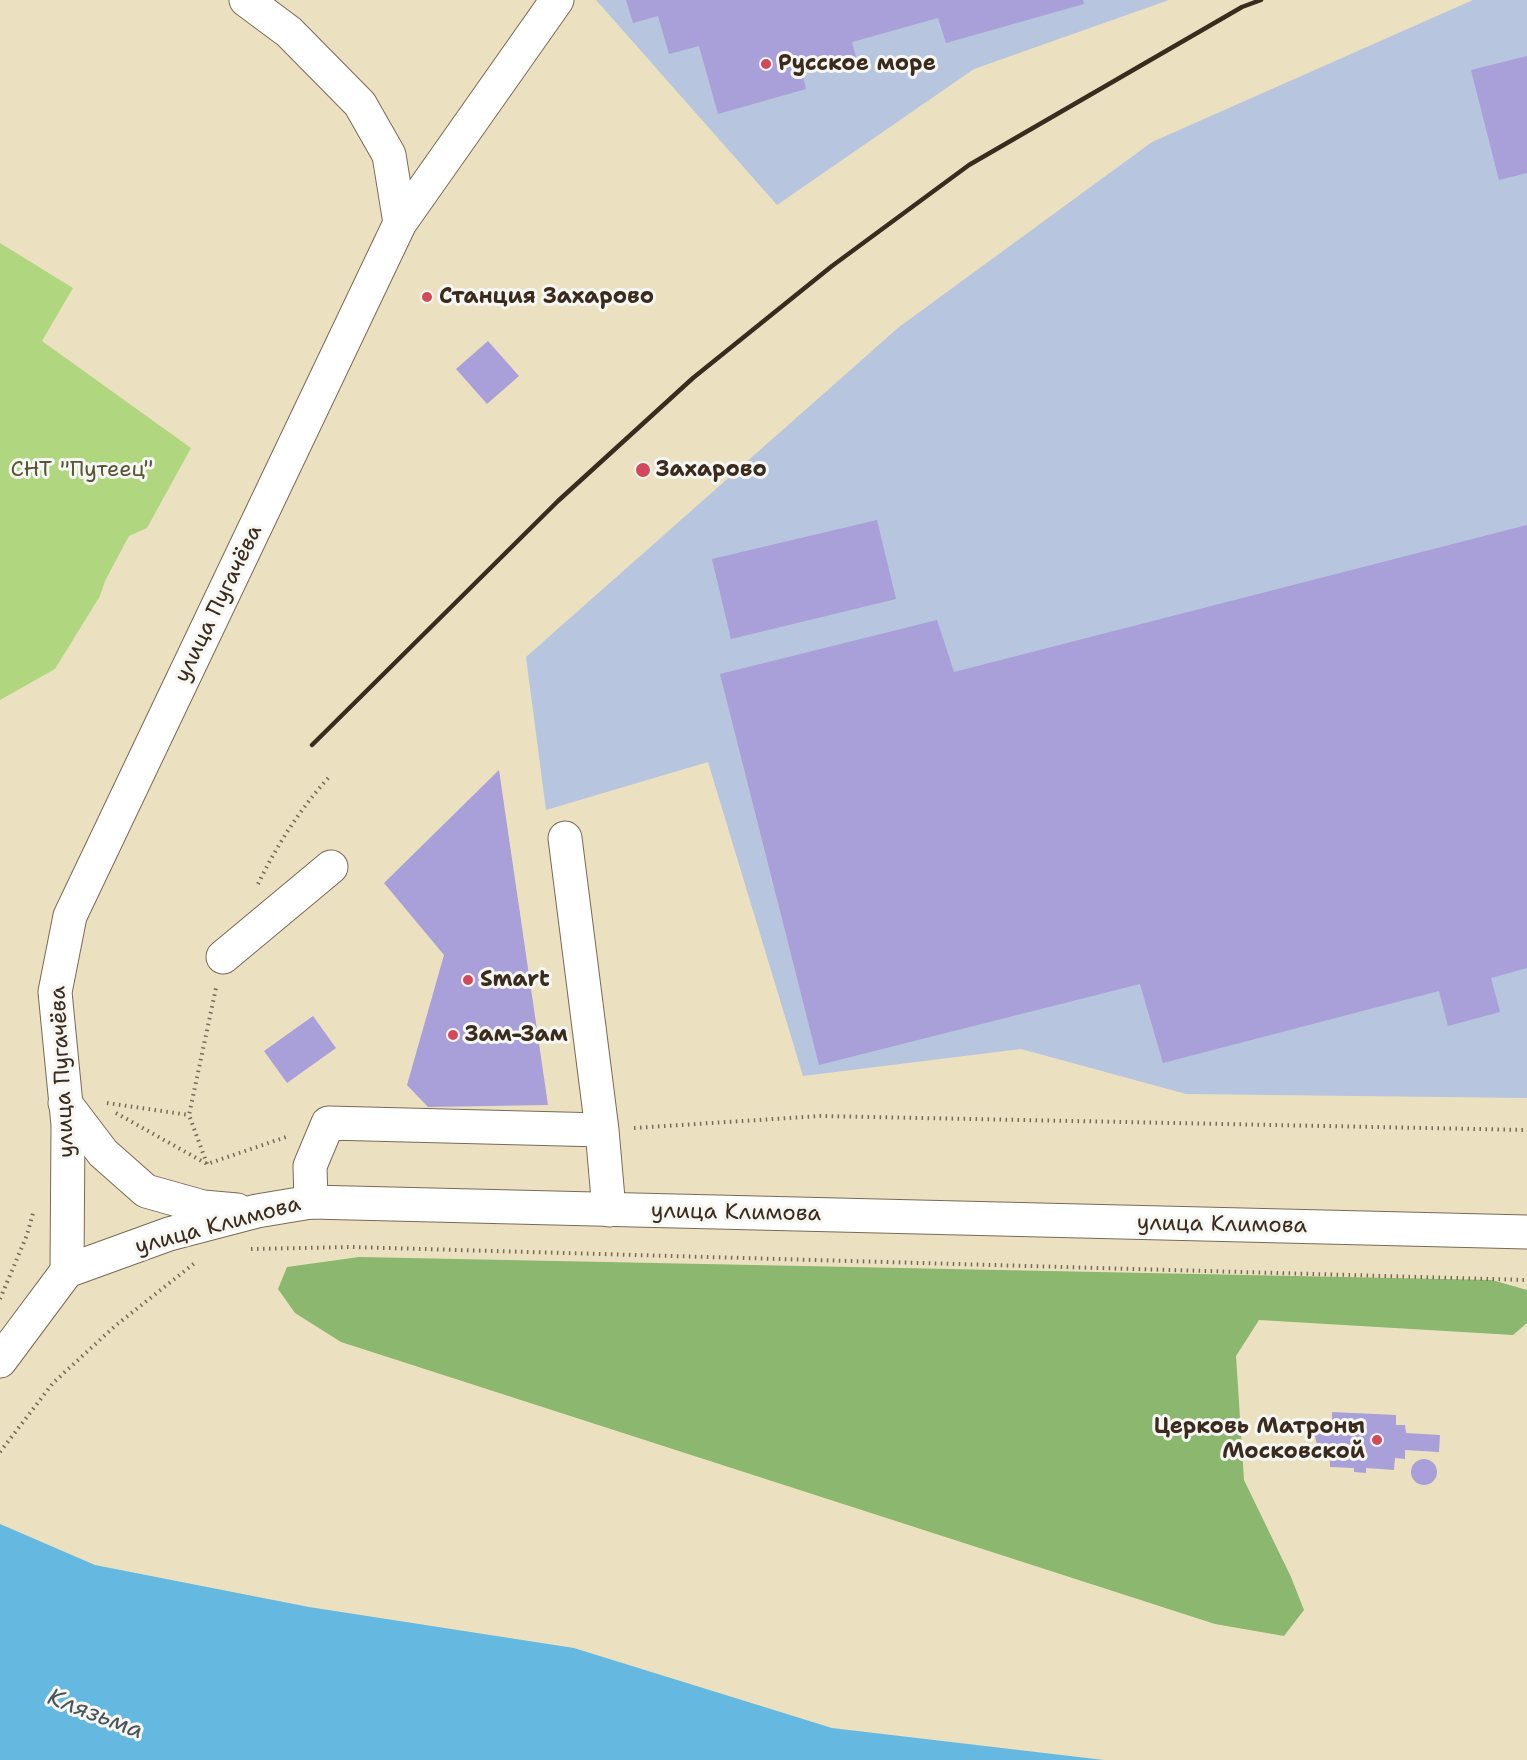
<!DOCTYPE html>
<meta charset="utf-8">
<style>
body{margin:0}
canvas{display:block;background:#ebe1c1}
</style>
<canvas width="1527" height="1760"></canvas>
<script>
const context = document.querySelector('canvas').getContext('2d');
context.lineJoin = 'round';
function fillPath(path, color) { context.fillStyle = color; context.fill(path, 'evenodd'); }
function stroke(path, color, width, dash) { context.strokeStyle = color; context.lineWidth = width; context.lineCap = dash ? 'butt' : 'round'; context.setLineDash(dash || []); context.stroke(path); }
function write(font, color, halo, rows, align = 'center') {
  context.font = font + ' "Shantell Sans",sans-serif'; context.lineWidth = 6; context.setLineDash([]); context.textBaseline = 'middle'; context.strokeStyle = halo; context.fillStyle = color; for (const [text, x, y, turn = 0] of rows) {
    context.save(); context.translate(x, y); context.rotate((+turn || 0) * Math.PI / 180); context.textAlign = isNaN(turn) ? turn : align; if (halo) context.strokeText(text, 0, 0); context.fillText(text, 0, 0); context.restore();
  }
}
const industrial = new Path2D(`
 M 596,0 L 1169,0 L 974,69 L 777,205 Z
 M 1473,0 L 1527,0 L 1527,1098 L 1186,1094 L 1021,1049 L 803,1076 L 708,762 L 546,810 L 526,657 L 899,327 L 1152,142 Z`);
const green = new Path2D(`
 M 0,243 L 73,288 L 42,341 L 191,448 L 147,528 L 129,536 L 105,581 L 100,596 L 55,669 L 0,700 Z`);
const forest = new Path2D(`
 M 359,1257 L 1492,1280 L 1527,1290 L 1527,1323 L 1513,1335 L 1259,1320 L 1236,1356 L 1244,1480 L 1291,1577 L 1304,1610 L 1284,1636 L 1215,1624 L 341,1342 L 295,1313 L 278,1289 L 287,1267 Z`);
const water = new Path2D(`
 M 0,1524 L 95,1565 L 309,1607 L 574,1648 L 832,1728 L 1104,1760 L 0,1760 Z`);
const building = new Path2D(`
 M 626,0 L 1083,0 L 1084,4 L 946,43 L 938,18 L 852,42 L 856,57 L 802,72 L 806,89 L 718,114 L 699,46 L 669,54 L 658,16 L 633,23 Z
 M 1527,56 L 1527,173 L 1499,180 L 1471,70 Z
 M 488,341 L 519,376 L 487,404 L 456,369 Z
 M 877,520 L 896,599 L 731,639 L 712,559 Z
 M 1527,525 L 1527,968 L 1491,978 L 1500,1012 L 1448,1026 L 1439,991 L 1163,1063 L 1140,984 L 819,1065 L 720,674 L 937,620 L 954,672 Z
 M 499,770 L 548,1105 L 428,1107 L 407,1085 L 444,955 L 384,883 Z
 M 313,1016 L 336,1048 L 287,1083 L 264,1051 Z
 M 1332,1412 L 1396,1415 L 1396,1425 L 1405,1425 L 1406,1433 L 1440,1435 L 1439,1452 L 1405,1450 L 1405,1459 L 1395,1458 L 1394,1470 L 1366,1468 L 1366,1473 L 1354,1472 L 1354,1468 L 1330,1467 L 1330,1459 L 1318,1449 L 1315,1436 L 1322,1424 L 1332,1419 Z
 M1411 1472a13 13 0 1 1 26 0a13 13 0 1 1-26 0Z`);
const path = new Path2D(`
 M 258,884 C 277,845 300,809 330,776
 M 107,1103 L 189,1115
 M 116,1113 L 207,1164 L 286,1137
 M 634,1128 L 820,1116 L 1527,1130
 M 207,1164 L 189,1115 L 216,988
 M 251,1249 L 351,1247 L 1527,1280
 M 0,1299 L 27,1235 L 33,1213
 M 0,1452 L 53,1383 L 115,1326 L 196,1262`);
const minor = new Path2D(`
 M 400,223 L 557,0
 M 565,838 L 602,1130 L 609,1210
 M 223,957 L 331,867
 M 311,1202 L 310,1166 L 328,1123 L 602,1130
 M 67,1271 L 68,1125 L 55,992 L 70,916 L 400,223 L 389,155 L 360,104 L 289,32 L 246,0`);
const major = new Path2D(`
 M 65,1103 L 103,1153 L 146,1191 L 203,1207 L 237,1210
 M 0,1361 L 67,1271 L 169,1234 L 257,1211 L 311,1202 L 1527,1232`);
const rail = new Path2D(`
 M 312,745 L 558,501 L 693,378 L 832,266 L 969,165 L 1242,7 L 1261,0`);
const markers = [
 [766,64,6,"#d1495b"],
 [427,297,6,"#d1495b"],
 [643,470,8,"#d1495b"],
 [468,980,6,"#d1495b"],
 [453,1035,6,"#d1495b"],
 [1377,1440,6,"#d1495b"]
];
const poiNames = [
 ["Русское море",778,64],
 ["Станция Захарово",439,297],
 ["Захарово",656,470],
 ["Smart",480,980],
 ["Зам-Зам",465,1035],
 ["Церковь Матроны",1365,1427,"right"],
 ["Московской",1365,1452,"right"]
];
const parkNames = [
 ["СНТ \"Путеец\"",82,470]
];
const streetNames = [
 ["улица Пугачёва",219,604,-64],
 ["улица Пугачёва",63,1072,-93],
 ["улица Климова",736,1213,1],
 ["улица Климова",1222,1225,1],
 ["улица Климова",218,1226,-15]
];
const waterNames = [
 ["Клязьма",95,1715,21]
];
fillPath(industrial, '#b7c5de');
fillPath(green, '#b1d680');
fillPath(forest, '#8cb76e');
fillPath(water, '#65b9e1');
fillPath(building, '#a99fd9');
stroke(minor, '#796a57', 35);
stroke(major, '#796a57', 35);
stroke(path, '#796a57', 4, [1.5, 4.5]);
stroke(minor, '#fff', 33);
stroke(major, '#fff', 33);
stroke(rail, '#3b2a1e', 4.5);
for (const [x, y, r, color] of markers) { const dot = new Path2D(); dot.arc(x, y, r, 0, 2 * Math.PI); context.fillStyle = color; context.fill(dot); stroke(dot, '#f6f6f2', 2); }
write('bold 22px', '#3b2a1e', '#f6f6f2', poiNames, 'left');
write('22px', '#585536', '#f6f6f2', parkNames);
write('22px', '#3b2a1e', '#f6f6f2', streetNames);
write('italic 24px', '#485558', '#f6f6f2', waterNames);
</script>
